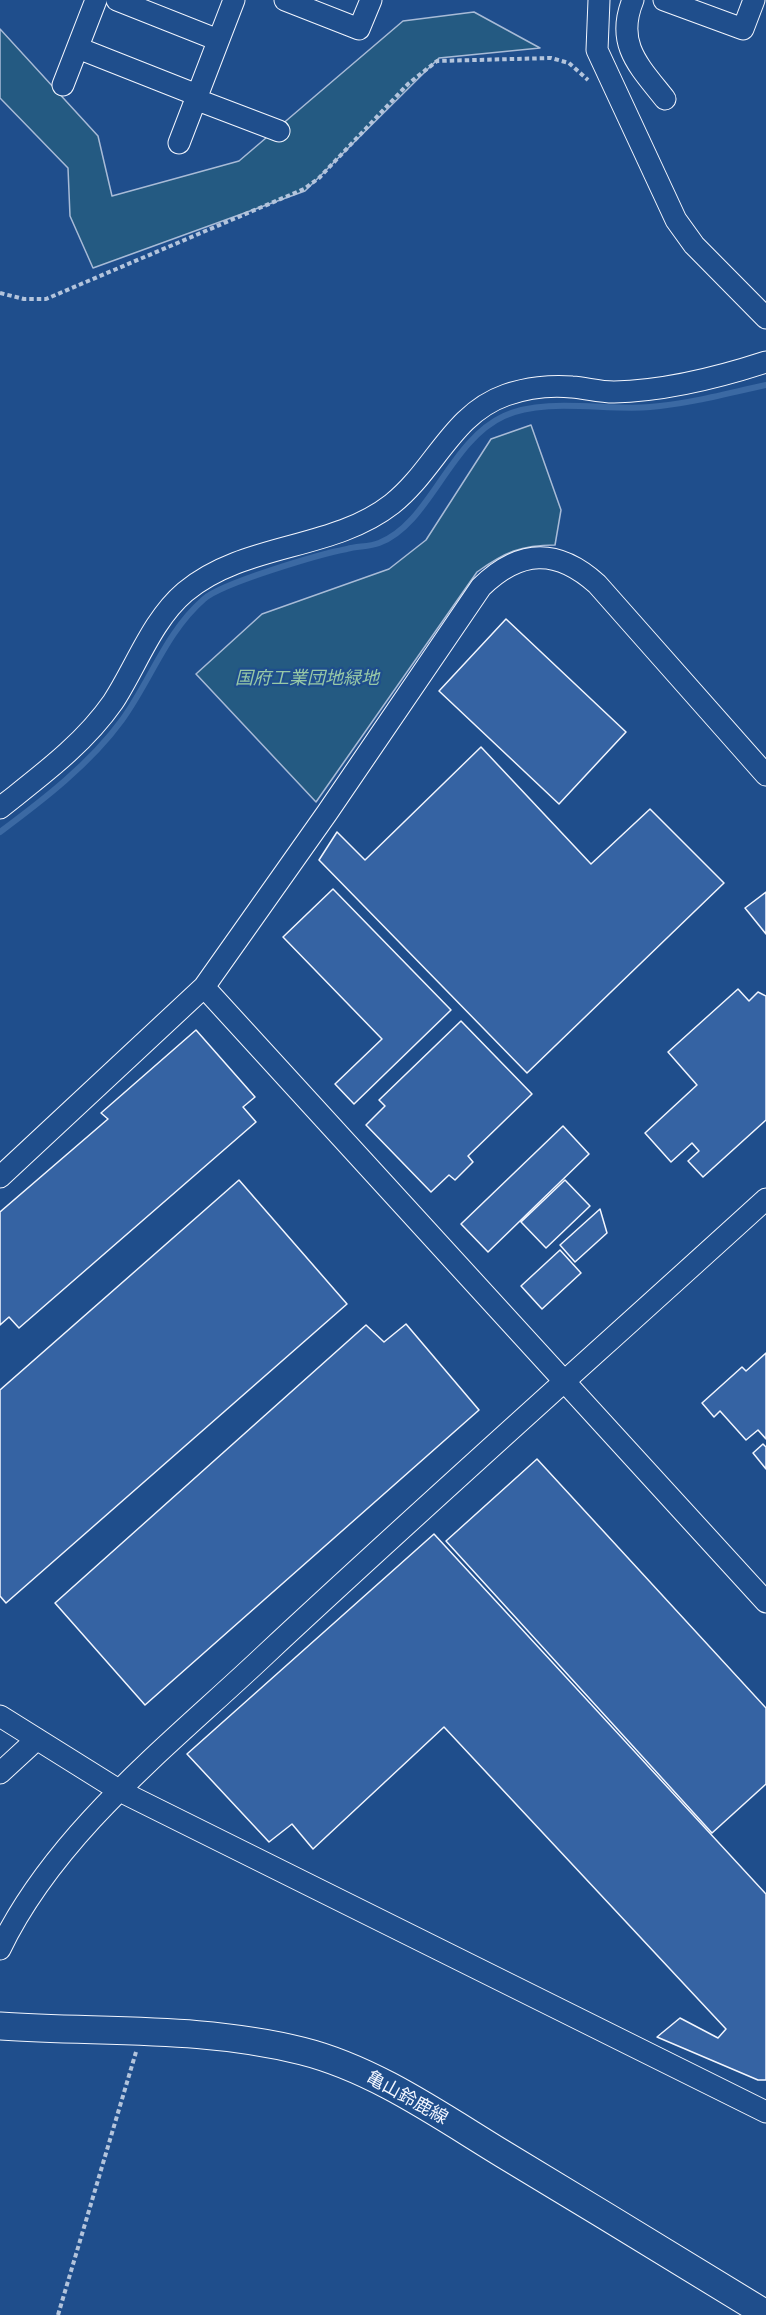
<!DOCTYPE html>
<meta charset="utf-8">
<style>
body{margin:0}
canvas{display:block;background:#1f4e8c}
</style>
<canvas width="766" height="2315"></canvas>
<script>
const context = document.querySelector('canvas').getContext('2d');
context.lineJoin = 'round';
function fillPath(path, color) { context.fillStyle = color; context.fill(path, 'evenodd'); }
function stroke(path, color, width, dash) { context.strokeStyle = color; context.lineWidth = width; context.lineCap = dash ? 'butt' : 'round'; context.setLineDash(dash || []); context.stroke(path); }
function write(font, color, halo, rows, align = 'center') {
  context.font = font + ' "Roboto Serif","Noto Sans JP",serif'; context.lineWidth = 4.5; context.setLineDash([]); context.textBaseline = 'middle'; context.strokeStyle = halo; context.fillStyle = color; for (const [text, x, y, turn = 0] of rows) {
    context.save(); context.translate(x, y); context.rotate((+turn || 0) * Math.PI / 180); context.textAlign = isNaN(turn) ? turn : align; if (halo) context.strokeText(text, 0, 0); context.fillText(text, 0, 0); context.restore();
  }
}
const green = new Path2D(`
 M 474,12 L 540,48 L 439,58 L 305,191 L 93,268 L 70,216 L 68,168 L 0,98 L 0,29 L 98,136 L 112,196 L 239,161 L 403,21 Z
 M 531,425 L 561,510 L 555,545 C 521,545 505,552 477,572 L 316,802 L 196,674 L 262,614 L 389,569 L 426,540 L 491,439 Z`);
const stream = new Path2D(`
 M 0,832 C 43,800 90,764 122,720 C 151,680 166,632 204,599 C 222,583 320,554 347,549 C 357,546 369,547 379,543 C 430,524 449,441 504,416 C 544,397 606,411 650,407 C 689,404 728,393 766,385`);
const building = new Path2D(`
 M 506,619 L 626,732 L 559,804 L 439,691 Z
 M 481,747 L 591,864 L 650,809 L 724,883 L 527,1073 L 319,860 L 337,832 L 365,860 Z
 M 333,889 L 451,1010 L 354,1104 L 335,1084 L 382,1039 L 283,937 Z
 M 766,892 L 766,934 L 745,908 Z
 M 738,989 L 749,1001 L 758,992 L 766,996 L 766,1120 L 703,1177 L 688,1161 L 699,1151 L 692,1143 L 671,1162 L 645,1133 L 697,1085 L 668,1052 Z
 M 461,1021 L 532,1094 L 468,1156 L 473,1162 L 455,1180 L 449,1175 L 431,1192 L 366,1125 L 385,1106 L 379,1100 Z
 M 196,1030 L 255,1097 L 243,1107 L 256,1122 L 19,1328 L 9,1317 L 0,1325 L 0,1212 L 108,1119 L 101,1113 Z
 M 563,1126 L 589,1154 L 488,1252 L 461,1224 Z
 M 239,1180 L 347,1304 L 6,1603 L 0,1596 L 0,1390 Z
 M 565,1180 L 590,1206 L 546,1248 L 521,1222 Z
 M 600,1209 L 607,1233 L 575,1262 L 560,1245 Z
 M 560,1250 L 581,1273 L 542,1309 L 521,1286 Z
 M 406,1324 L 479,1410 L 145,1705 L 55,1603 L 366,1325 L 384,1342 Z
 M 766,1353 L 766,1439 L 758,1430 L 746,1440 L 720,1411 L 714,1417 L 702,1403 L 742,1367 L 746,1371 Z
 M 763,1444 L 766,1447 L 766,1469 L 753,1453 Z
 M 537,1459 L 766,1708 L 766,1784 L 712,1833 L 446,1541 Z
 M 434,1534 L 766,1894 L 766,2080 L 758,2080 L 657,2037 L 680,2018 L 718,2038 L 726,2029 L 444,1727 L 313,1849 L 292,1824 L 269,1842 L 187,1754 Z`);
const path = new Path2D(`
 M 0,293 L 24,299 L 46,299 L 304,189 L 319,178 L 408,84 L 437,61 L 551,58 L 569,63 L 588,80
 M 58,2315 L 136,2052`);
const minor = new Path2D(`
 M 117,0 L 218,40
 M 285,0 L 359,29 L 371,0
 M 599,0 L 597,50 L 676,220 L 694,245 L 766,318
 M 633,0 C 615,44 639,66 665,99
 M 664,0 L 743,29 L 754,0
 M 78,48 L 197,95
 M 63,85 L 96,0
 M 195,99 L 279,131
 M 179,143 L 234,0
 M 0,808 C 40,776 83,745 113,702 C 136,667 152,620 185,592 C 245,542 332,551 392,504 C 435,470 452,414 506,395 C 526,388 551,385 572,387 C 586,388 599,392 614,392 C 665,391 717,378 766,362
 M 204,987 L 766,1602
 M 0,1177 L 204,987 L 327,813 L 481,587 C 520,549 557,548 597,584 L 766,775
 M 0,1716 L 120,1791 L 766,2112
 M 0,1773 L 37,1739
 M 0,1949 C 56,1832 173,1742 266,1654 C 431,1500 599,1351 766,1199`);
const major = new Path2D(`
 M 0,2026 C 101,2033 203,2026 302,2051 C 374,2069 439,2115 503,2154 C 591,2207 678,2260 766,2314`);
const parkNames = [
 ["国府工業団地緑地",307,679]
];
const streetNames = [
 ["亀山鈴鹿線",407,2098,29]
];
fillPath(green, '#245a82');
stroke(green, '#a8bbd7', 1.5);
stroke(stream, '#3b69a3', 6);
fillPath(building, '#3563a3');
stroke(building, '#f2f6ff', 1.5);
stroke(minor, '#f2f6ff', 23);
stroke(major, '#f2f6ff', 29);
stroke(path, '#b3c4dc', 4, [4.5, 3]);
stroke(minor, '#1f4e8c', 21);
stroke(major, '#1f4e8c', 27);
write('italic 18px', '#97c8a6', '#1f4e8c', parkNames);
write('18px', '#f2f6ff', '#1f4e8c', streetNames);
</script>
